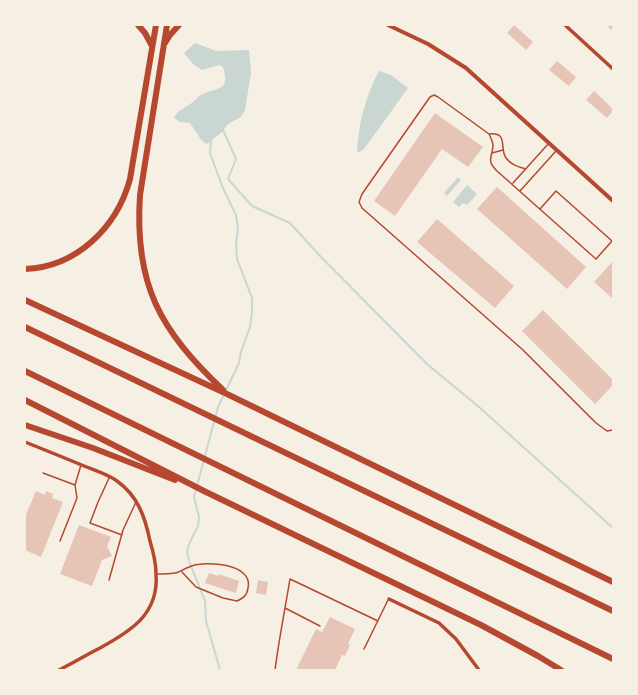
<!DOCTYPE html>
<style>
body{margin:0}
#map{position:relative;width:638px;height:695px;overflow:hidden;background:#f6efe4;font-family:Lora,serif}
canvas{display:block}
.frame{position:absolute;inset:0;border:26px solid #f6efe4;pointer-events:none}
</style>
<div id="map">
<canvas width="638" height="695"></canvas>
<div class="frame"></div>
</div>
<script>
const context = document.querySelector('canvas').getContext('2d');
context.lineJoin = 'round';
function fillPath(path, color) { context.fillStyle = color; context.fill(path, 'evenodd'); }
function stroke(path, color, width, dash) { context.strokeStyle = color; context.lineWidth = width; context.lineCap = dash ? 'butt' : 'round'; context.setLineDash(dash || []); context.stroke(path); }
const water = new Path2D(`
 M 195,43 L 216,51 L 249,50 L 251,73 L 245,110 L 241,117 L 228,124 L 222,132 L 207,144 L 202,141 L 190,123 L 180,122 L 174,118 C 177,110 187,107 193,102 C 197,99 199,95 203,94 C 219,87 230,91 223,67 L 219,65 L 202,70 L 193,64 L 184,53 Z
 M 379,71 L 391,75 L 408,88 L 364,149 L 357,153 C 358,125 366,95 379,71 Z
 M 458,177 L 461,180 L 447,196 L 444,193 Z
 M 467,185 L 477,194 L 467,205 L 463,203 L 459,207 L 453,202 Z`);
const stream = new Path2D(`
 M 223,130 L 236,159 L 228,179 L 252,206 L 290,223 L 321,257 L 427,364 L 479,407 L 613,528
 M 211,141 L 210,153 L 222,186 L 236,215 L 238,229 L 236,244 L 237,259 L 252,298 L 252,312 L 250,327 L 241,352 L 239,363 L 218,407 L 197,486 L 194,497 L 199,517 L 198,526 L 189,544 L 187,552 L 189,561 L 205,601 L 206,621 L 220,670`);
const building = new Path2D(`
 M 514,25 L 533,42 L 526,50 L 507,33 Z
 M 606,25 L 613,25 L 613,31 Z
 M 557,61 L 576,77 L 569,86 L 549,70 Z
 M 594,91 L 613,109 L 613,111 L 607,118 L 586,100 Z
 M 435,113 L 483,147 L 468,167 L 442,149 L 395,216 L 374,201 Z
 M 497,187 L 586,267 L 567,289 L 477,209 Z
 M 437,219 L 514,286 L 495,308 L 417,242 Z
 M 613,261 L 613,299 L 594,282 Z
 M 543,310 L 613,380 L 613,385 L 595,404 L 522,331 Z
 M 36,491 L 45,495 L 46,491 L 53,494 L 52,498 L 63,502 L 41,557 L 25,550 L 25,517 Z
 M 79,525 L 111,537 L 107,546 L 112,556 L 102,560 L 92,586 L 60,574 Z
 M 209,573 L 218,576 L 219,574 L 239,581 L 236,593 L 205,583 Z
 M 258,580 L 268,582 L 266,595 L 256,593 Z
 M 330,617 L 355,629 L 348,644 L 350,645 L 345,656 L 342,655 L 335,670 L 296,670 L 316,629 L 322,632 Z`);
const service = new Path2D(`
 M 489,134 L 438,97 L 434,95 L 430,97 L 362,194 L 359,202 L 362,208 L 523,350 L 596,423 L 607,431 L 613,430
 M 492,153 L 503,150
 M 526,169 C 519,167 511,165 506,158 C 499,148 509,132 489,134 C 491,138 493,142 493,146 C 492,158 486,160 497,171 L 596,259 L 612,241 L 556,191 L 540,209
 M 513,183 L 549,143
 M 520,191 L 556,151
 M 43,473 L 75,485
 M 109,478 L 98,502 L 90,523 L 122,535
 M 60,541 L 77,498 L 75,485 L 81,465
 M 156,574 C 163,574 169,574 175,573 C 181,572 183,569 189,567 C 204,560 254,563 248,588 C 247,596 243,598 237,601 L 223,598 L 196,587 L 182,572
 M 109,580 L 123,530 L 136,502
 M 285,608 L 320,626
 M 364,649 L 388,600
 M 275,670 C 279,639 285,609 290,579 L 378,621`);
const minor = new Path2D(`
 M 565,25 L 613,69
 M 25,442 C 45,450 65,458 84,466 C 96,471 107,474 117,481 C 138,496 145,517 150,541 C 153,551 156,562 156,574 C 159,614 131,631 100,648 C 86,655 73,663 59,670
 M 389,599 L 439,623 L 456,639 L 479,670`);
const tertiary = new Path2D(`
 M 388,25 L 428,44 L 466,68 L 613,201`);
const motorway = new Path2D(`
 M 138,25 L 145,33 L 152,46
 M 167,25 L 140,195 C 134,285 160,330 223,390
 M 165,43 L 170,35 L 179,25
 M 25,269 C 77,267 117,227 130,179 L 156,25
 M 25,300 L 227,394 L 613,582
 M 25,327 L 613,611
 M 25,371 L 613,659
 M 25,400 L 206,492 L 481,625 L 538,656 L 561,670
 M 25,425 L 93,448 L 175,480`);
fillPath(water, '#c9d6d2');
stroke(stream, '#c9d6d2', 2);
fillPath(building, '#e6c5b7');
stroke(service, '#b5482f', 1.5);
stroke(minor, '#b5482f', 3.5);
stroke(tertiary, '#b5482f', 4);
stroke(motorway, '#b5482f', 6);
</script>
